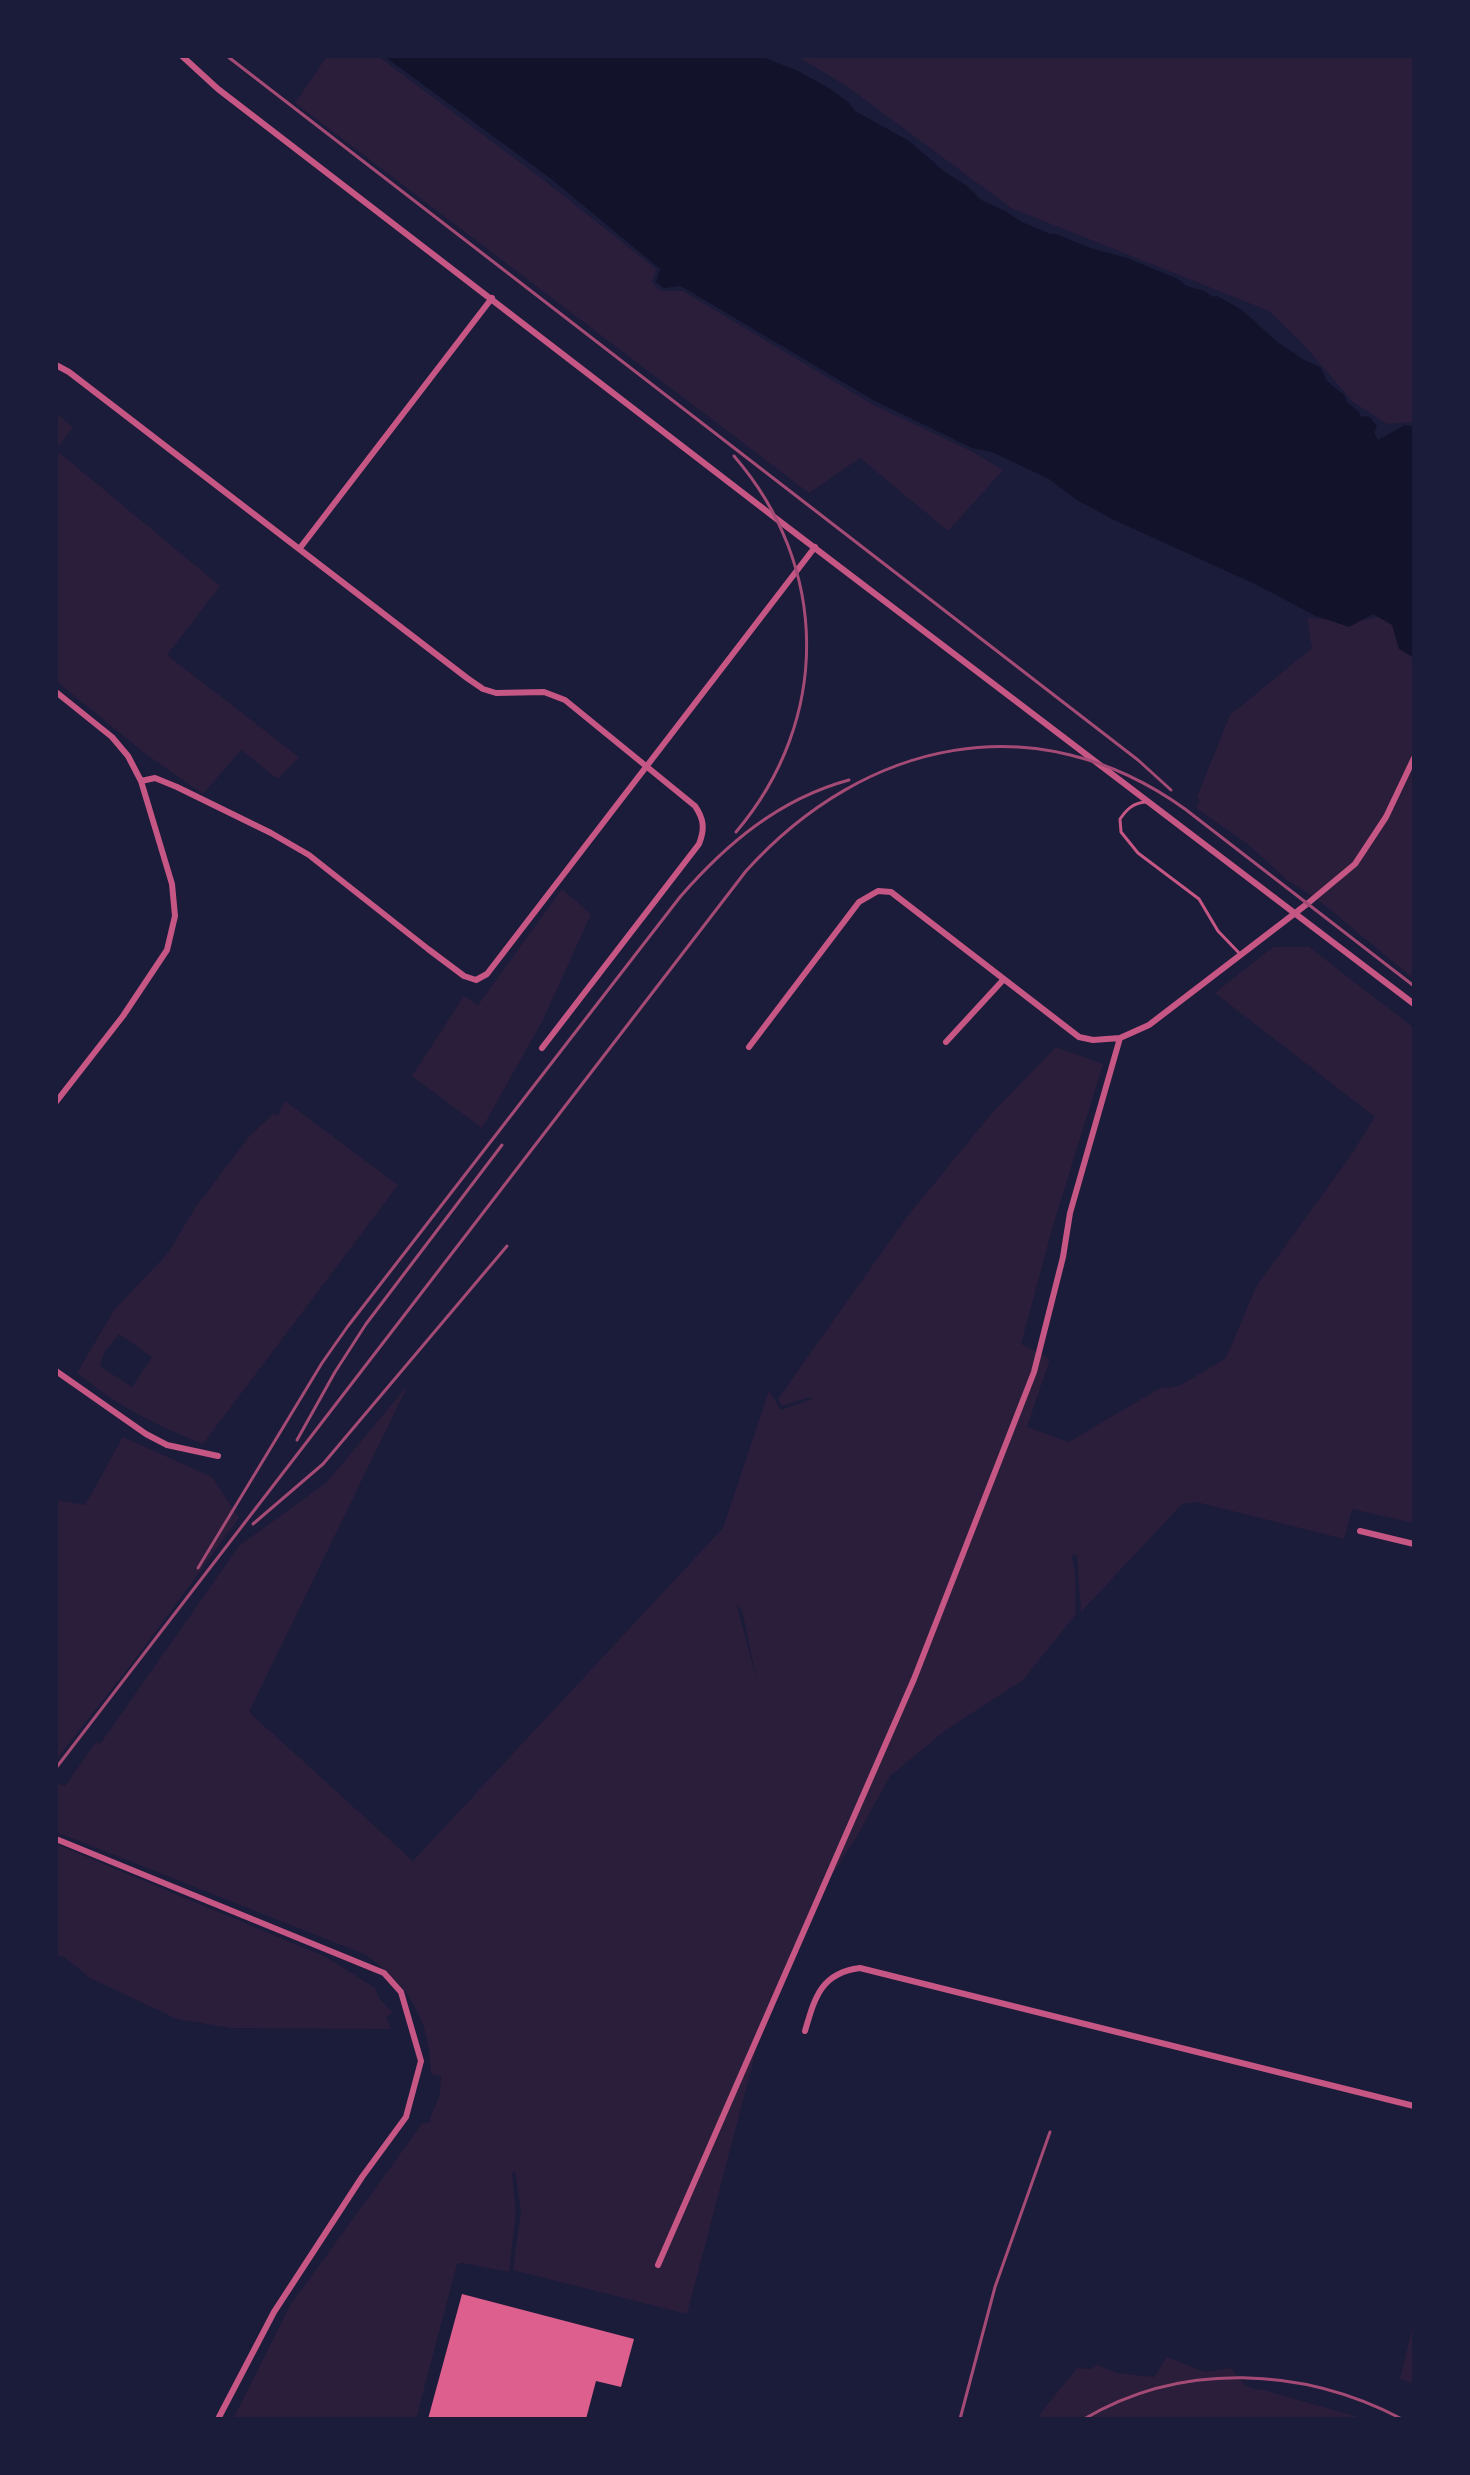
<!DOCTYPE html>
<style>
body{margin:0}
#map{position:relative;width:1470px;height:2475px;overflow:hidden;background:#1b1b3a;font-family:"Roboto Serif",serif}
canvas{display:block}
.frame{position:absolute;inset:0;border:58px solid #1b1b3a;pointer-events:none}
</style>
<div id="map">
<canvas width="1470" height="2475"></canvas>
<div class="frame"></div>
</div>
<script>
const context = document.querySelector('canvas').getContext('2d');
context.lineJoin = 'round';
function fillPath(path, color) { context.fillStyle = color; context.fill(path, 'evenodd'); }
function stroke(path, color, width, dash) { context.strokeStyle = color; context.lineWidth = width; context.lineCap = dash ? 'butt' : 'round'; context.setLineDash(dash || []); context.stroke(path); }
const green = new Path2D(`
 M 327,56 L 378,56 L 545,181 L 656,269 L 652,282 L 661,291 L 683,291 L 872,404 L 971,451 L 1003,470 L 948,531 L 860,458 L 809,493 L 295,103 Z
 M 797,56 L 1414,56 L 1414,422 L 1387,424 L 1353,402 L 1303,344 L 1269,311 L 1011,208 L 848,87 Z
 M 56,413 L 73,427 L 56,449 Z
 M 56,450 L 220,586 L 167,655 L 299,757 L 278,779 L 241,750 L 203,794 L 147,755 L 56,681 Z
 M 1386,615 L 1414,657 L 1414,979 L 1316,898 L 1287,880 L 1249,845 L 1196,808 L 1200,800 L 1197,797 L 1230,715 L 1312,648 L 1307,618 L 1365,620 Z
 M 562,889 L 591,914 L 542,1022 L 482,1128 L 412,1076 L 464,996 L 478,1005 Z
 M 1273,947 L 1309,947 L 1414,1028 L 1414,1523 L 1352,1509 L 1344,1539 L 1196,1502 L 1182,1504 L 1081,1612 L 1077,1556 L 1074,1554 L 1072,1558 C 1077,1576 1075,1595 1076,1614 L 1023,1680 L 946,1730 L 890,1776 L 856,1838 L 824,1887 L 757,2047 L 687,2314 L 513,2270 L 521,2212 L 515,2170 L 512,2174 L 516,2212 L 509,2272 L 463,2263 L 457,2264 L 416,2419 L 233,2419 L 291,2304 L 422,2124 L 431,2122 L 430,2119 L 440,2094 L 441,2076 L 431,2074 C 430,2019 409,1985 364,1954 L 56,1832 L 56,1783 L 65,1786 L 96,1742 L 100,1744 L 239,1546 L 327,1482 L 408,1385 L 249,1712 L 413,1861 L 723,1528 L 769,1391 L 781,1410 L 812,1399 L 810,1397 L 782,1406 L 778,1399 L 906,1218 L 992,1113 L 1056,1047 L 1103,1064 L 1052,1229 L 1021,1344 L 1050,1359 L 1027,1427 L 1069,1442 L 1160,1388 L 1169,1388 L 1181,1385 L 1226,1358 L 1257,1285 L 1349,1158 L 1375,1117 L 1215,993 ZM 737,1605 L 742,1610 L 757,1681 L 737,1606 Z
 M 285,1101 L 398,1185 L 203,1444 C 167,1430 134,1414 102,1392 C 93,1386 86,1378 77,1373 L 114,1310 L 168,1253 L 195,1208 L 248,1138 L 273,1114 L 278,1115 ZM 119,1334 L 152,1357 L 132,1387 L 100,1366 L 104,1353 Z
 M 123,1437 L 212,1477 L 239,1518 L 143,1649 L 56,1760 L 56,1500 L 85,1505 Z
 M 56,1844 L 326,1957 L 375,1988 L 379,1998 L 393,2013 L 386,2017 L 391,2029 L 231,2028 L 177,2019 L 90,1978 L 64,1957 L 56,1955 Z
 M 1414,2321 L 1414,2384 L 1400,2379 Z
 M 1167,2357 L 1205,2372 L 1231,2368 C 1241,2381 1246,2390 1263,2390 L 1365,2419 L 1036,2419 L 1077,2368 L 1091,2369 L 1097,2365 L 1117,2373 L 1154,2377 Z`);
const water = new Path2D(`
 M 384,56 L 760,56 L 798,71 L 832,90 L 849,103 L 855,111 L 909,141 L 945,172 L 967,186 L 981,200 L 1005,211 L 1022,222 L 1050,234 L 1056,234 L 1090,248 L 1127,258 L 1178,279 L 1186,286 L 1204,291 L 1213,297 L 1217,296 L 1242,310 L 1276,341 L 1304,360 L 1320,367 L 1327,381 L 1344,395 L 1347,402 L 1359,412 L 1360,416 L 1370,417 L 1377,426 L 1374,433 L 1378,440 L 1405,425 L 1414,427 L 1414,658 L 1399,649 L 1392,625 L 1373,614 L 1349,627 L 1316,616 L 1257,585 L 1112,519 L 1077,500 L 1049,479 L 992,452 L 972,448 L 873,400 L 681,286 L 664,288 L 656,282 L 660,269 L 550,178 Z`);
const building = new Path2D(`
 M 462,2294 L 634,2339 L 621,2387 L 596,2381 L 586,2419 L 428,2419 Z`);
const service = new Path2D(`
 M 1146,802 C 1133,803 1127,809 1120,819 L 1121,832 L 1138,853 L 1199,899 L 1218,931 L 1241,955`);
const minor = new Path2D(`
 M 182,56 L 218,89 L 778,520 L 1414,1004
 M 56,365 L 69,372 L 467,678 L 483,689 L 496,693 L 544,692 L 565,700 L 695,806 C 704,819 705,829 699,844 L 542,1048
 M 300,548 L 492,298
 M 56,692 L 112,737 L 128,756 L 141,781 L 172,884 L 175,916 L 167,950 L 123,1016 L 56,1102
 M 141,781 L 155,778 L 177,787 L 271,833 L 309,855 L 428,949 L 464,976 L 476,980 L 487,974 L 815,547
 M 946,1042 L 1004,979
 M 749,1047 L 859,902 L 878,891 L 891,892 L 1079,1037 L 1093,1040 L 1120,1038 L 1149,1025 L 1307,904 L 1355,864 L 1386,817 L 1414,758
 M 56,1371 L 146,1434 L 167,1445 L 218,1456
 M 1360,1531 L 1414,1544
 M 56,1839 L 384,1973 L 401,1992 L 421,2061 L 406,2117 L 362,2177 L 274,2312 L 218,2419
 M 805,2031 C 815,1997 821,1973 860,1968 L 1414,2106
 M 658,2265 L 914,1679 L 1034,1372 L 1063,1257 L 1070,1213 L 1120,1038`);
const rail = new Path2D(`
 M 227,56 L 1138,760 L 1171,790
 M 734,456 C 830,567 831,720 736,832
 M 297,1440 L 335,1372 L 366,1324 L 502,1145
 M 253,1524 L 323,1464 L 507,1246
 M 198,1568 L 322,1363 L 348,1326 L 680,897 C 726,844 779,799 849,780
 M 56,1768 L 746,871 C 865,739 1036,702 1185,809 L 1414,986
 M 960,2419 L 995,2287 L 1050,2132
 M 1084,2419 C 1182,2361 1303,2367 1402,2419`);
fillPath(green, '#2a1e3b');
fillPath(water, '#12122b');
fillPath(building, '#dd5f8e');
stroke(service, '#c65784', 3);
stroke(minor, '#c65784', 6);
stroke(rail, '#a44b75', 3);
</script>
